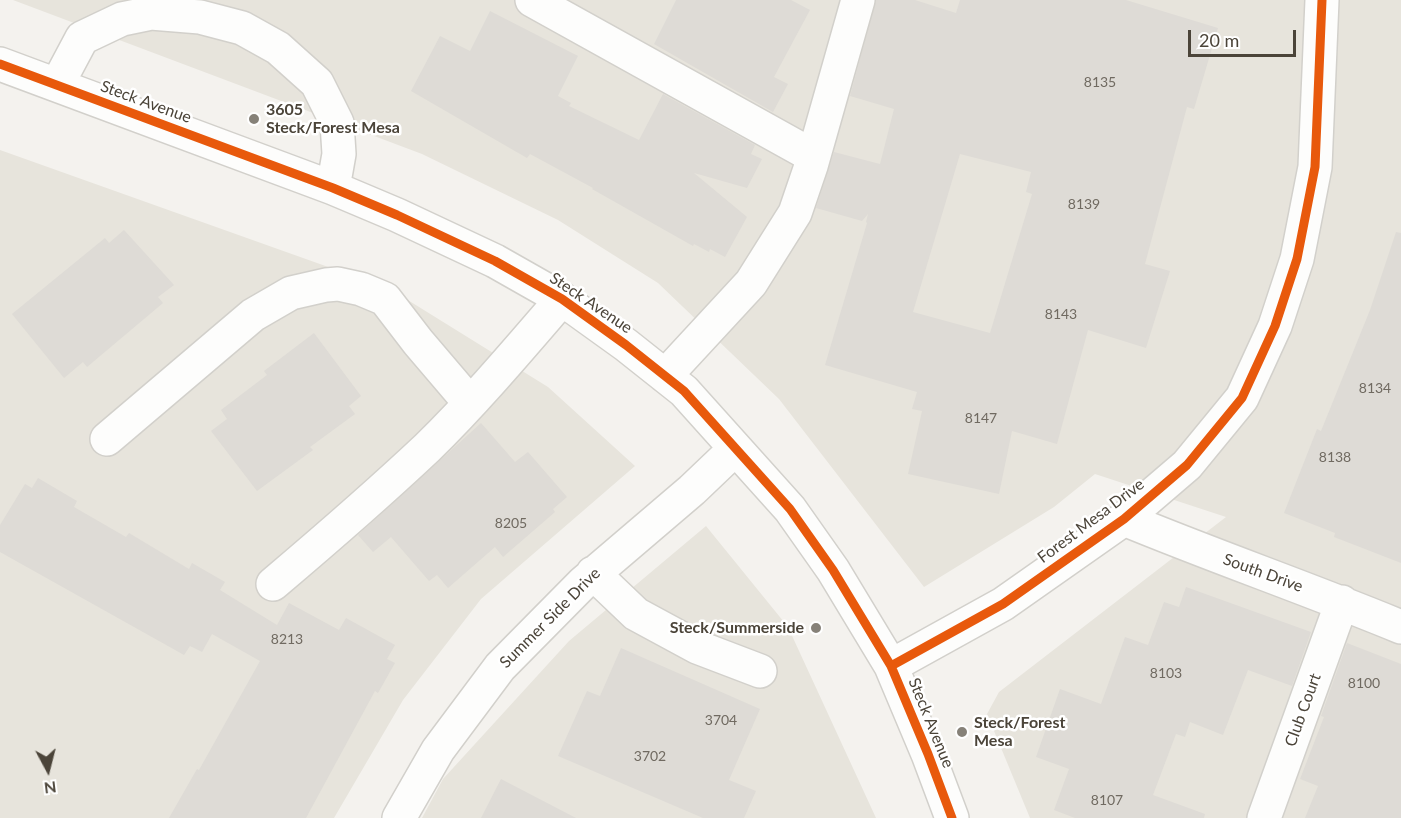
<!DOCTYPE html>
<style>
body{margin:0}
#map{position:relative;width:1401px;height:818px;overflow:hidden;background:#f4f2ee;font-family:Lato,sans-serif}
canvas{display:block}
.north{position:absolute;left:18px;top:740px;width:60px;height:60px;-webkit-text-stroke:4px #fff;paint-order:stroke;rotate:173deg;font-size:16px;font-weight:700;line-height:24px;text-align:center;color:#4b4439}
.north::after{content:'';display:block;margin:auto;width:21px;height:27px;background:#4b4439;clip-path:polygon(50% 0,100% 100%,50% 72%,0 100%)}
.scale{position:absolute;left:1188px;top:30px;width:108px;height:27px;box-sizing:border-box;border:3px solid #4b4439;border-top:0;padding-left:8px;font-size:18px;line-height:21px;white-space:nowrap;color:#4b4439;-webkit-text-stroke:4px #fff;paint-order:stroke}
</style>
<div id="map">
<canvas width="1401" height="818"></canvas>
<div class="north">N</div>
<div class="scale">20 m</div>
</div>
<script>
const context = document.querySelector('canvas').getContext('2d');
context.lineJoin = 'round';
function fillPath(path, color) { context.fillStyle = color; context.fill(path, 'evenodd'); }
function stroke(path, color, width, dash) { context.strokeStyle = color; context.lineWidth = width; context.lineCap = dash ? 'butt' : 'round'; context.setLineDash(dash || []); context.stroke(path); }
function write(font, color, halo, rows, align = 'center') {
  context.font = font + ' Lato,sans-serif'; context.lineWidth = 5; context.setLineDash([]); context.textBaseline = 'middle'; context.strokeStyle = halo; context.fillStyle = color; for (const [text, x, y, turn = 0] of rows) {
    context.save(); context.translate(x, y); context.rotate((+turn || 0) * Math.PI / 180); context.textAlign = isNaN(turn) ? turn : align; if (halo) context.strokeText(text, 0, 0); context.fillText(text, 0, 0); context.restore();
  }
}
const residential = new Path2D(`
 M 13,0 L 1401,0 L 1401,818 L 1030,818 L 987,714 L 999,692 L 1226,517 L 1095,474 L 1054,507 L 924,587 L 779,399 L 658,283 L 558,220 L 422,154 Z
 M 0,150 L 390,289 L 548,387 L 635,466 L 481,599 L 403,700 L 334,818 L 0,818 Z
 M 706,526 L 788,627 L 876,818 L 422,818 L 443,779 L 569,641 Z`);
const building = new Path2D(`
 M 676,0 L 791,0 L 810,10 L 774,77 L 788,84 L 773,112 L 654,44 Z
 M 876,0 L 915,0 L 956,13 L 960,0 L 1126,0 L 1218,28 L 1194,109 L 1187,107 L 1145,264 L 1170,271 L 1146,348 L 1088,330 L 1057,444 L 1012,431 L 999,494 L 908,474 L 922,411 L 912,409 L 917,392 L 825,365 L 867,223 L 866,222 L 868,214 L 862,221 L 816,208 L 834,152 L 880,164 L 894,109 L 850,96 ZM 960,154 L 1031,172 L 1026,192 L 1032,194 L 990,333 L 913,312 Z
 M 490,11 L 578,56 L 558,96 L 571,103 L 569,106 L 639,140 L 663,94 L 755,145 L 751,154 L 762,159 L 747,188 L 694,173 L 747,217 L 725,257 L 710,249 L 709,252 L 694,244 L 693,246 L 592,189 L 593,188 L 530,154 L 527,158 L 411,91 L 440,36 L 470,51 Z
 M 124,230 L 174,285 L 158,297 L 163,303 L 87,367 L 83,362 L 64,378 L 12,314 L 105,238 L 109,243 Z
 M 1396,232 L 1401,233 L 1401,563 L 1334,537 L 1335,533 L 1284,513 L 1317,429 L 1321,431 L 1370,310 Z
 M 314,333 L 361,396 L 349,406 L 355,414 L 310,447 L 313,450 L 257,491 L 211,431 L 227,419 L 221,410 L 267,375 L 264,371 Z
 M 481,423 L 515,462 L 528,452 L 567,497 L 553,509 L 555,512 L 503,557 L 495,547 L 448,588 L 437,575 L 429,581 L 391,537 L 373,552 L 358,535 Z
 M 38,478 L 77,501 L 74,507 L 126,537 L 129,533 L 189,569 L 192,563 L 225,582 L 220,590 L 277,625 L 289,603 L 339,630 L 346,618 L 395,645 L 387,659 L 395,663 L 378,693 L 375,691 L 306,818 L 169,818 L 197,769 L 199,770 L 260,661 L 212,634 L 202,652 L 190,646 L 184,655 L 0,552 L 0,525 L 25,484 L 32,488 Z
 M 1186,587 L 1311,632 L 1292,686 L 1248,670 L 1223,735 L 1190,722 L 1185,737 L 1176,734 L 1153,795 L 1205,814 L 1204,818 L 1075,818 L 1054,810 L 1069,769 L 1036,757 L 1060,689 L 1101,704 L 1125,637 L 1148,645 L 1164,602 L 1179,607 Z
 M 1347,643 L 1401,664 L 1401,818 L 1305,818 L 1318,786 L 1300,779 L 1324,717 L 1321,716 Z
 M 621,648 L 760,709 L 729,780 L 756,791 L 744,818 L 703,818 L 558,756 L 587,691 L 600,696 Z
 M 501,779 L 576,818 L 481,818 Z`);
const minor = new Path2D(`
 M 532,0 L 813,156
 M 0,64 L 333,188 L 397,215 L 495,261 L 562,299 L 626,345 L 684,391 L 790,509 L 833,570 L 891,666 L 928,754 L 952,818
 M 57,85 L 82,38 L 122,19 L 151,13 L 200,17 L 242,28 L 278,48 L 317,83 L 337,123 L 339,154 L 333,188
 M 665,376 L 751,283 L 795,213 L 811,166 L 858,0
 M 107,439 L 253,315 L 291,293 L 326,285 L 338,284 L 361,289 L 385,299 L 418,342 L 470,403
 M 1124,519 C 1216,557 1309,589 1401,627
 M 593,573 L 636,614 L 697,647 L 760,671
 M 273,584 C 325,540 377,495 427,448 C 475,401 518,350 562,299
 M 891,666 L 1003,604 L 1124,519 L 1187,465 L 1242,398 L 1275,326 L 1297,259 L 1315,167 L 1322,0
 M 399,818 L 438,750 L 500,667 L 583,583 L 692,490 L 735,449
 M 1264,818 L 1342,602`);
const cycleway = new Path2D(`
 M 0,64 L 333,188 L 397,215 L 495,261 L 562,299 L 626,345 L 684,391 L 790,509 L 833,570 L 891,666 L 928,754 L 952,818
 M 891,666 L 1003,604 L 1124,519 L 1187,465 L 1242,398 L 1275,326 L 1297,259 L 1315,167 L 1322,0`);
const markers = [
 [254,119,6,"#868178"],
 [816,628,6,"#868178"],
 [962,732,6,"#868178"]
];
const numberNames = [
 ["8135",1100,82],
 ["8139",1084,204],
 ["8143",1061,314],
 ["8134",1375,388],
 ["8147",981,418],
 ["8138",1335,457],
 ["8205",511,523],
 ["8213",287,639],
 ["8103",1166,673],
 ["8100",1364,683],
 ["3704",721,720],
 ["3702",650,756],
 ["8107",1107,800]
];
const streetNames = [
 ["Steck Avenue",146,102,20],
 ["Steck Avenue",591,303,34],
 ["Forest Mesa Drive",1091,521,-37],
 ["South Drive",1263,573,20],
 ["Summer Side Drive",550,618,-45],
 ["Club Court",1303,710,-70],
 ["Steck Avenue",931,723,68]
];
const poiNames = [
 ["3605",266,110],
 ["Steck/Forest Mesa",266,128],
 ["Steck/Summerside",804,628,"right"],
 ["Steck/Forest",974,723],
 ["Mesa",974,741]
];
fillPath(residential, '#e7e4dc');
fillPath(building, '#dedbd6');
stroke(minor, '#d2d0cb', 36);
stroke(minor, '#fdfdfc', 33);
stroke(cycleway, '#e8590c', 9);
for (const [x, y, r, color] of markers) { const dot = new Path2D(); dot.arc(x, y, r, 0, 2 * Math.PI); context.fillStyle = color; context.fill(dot); stroke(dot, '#fff', 2); }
write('14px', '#706a61', null, numberNames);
write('16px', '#4b4439', '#fff', streetNames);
write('bold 16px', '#4b4439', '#fff', poiNames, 'left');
</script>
